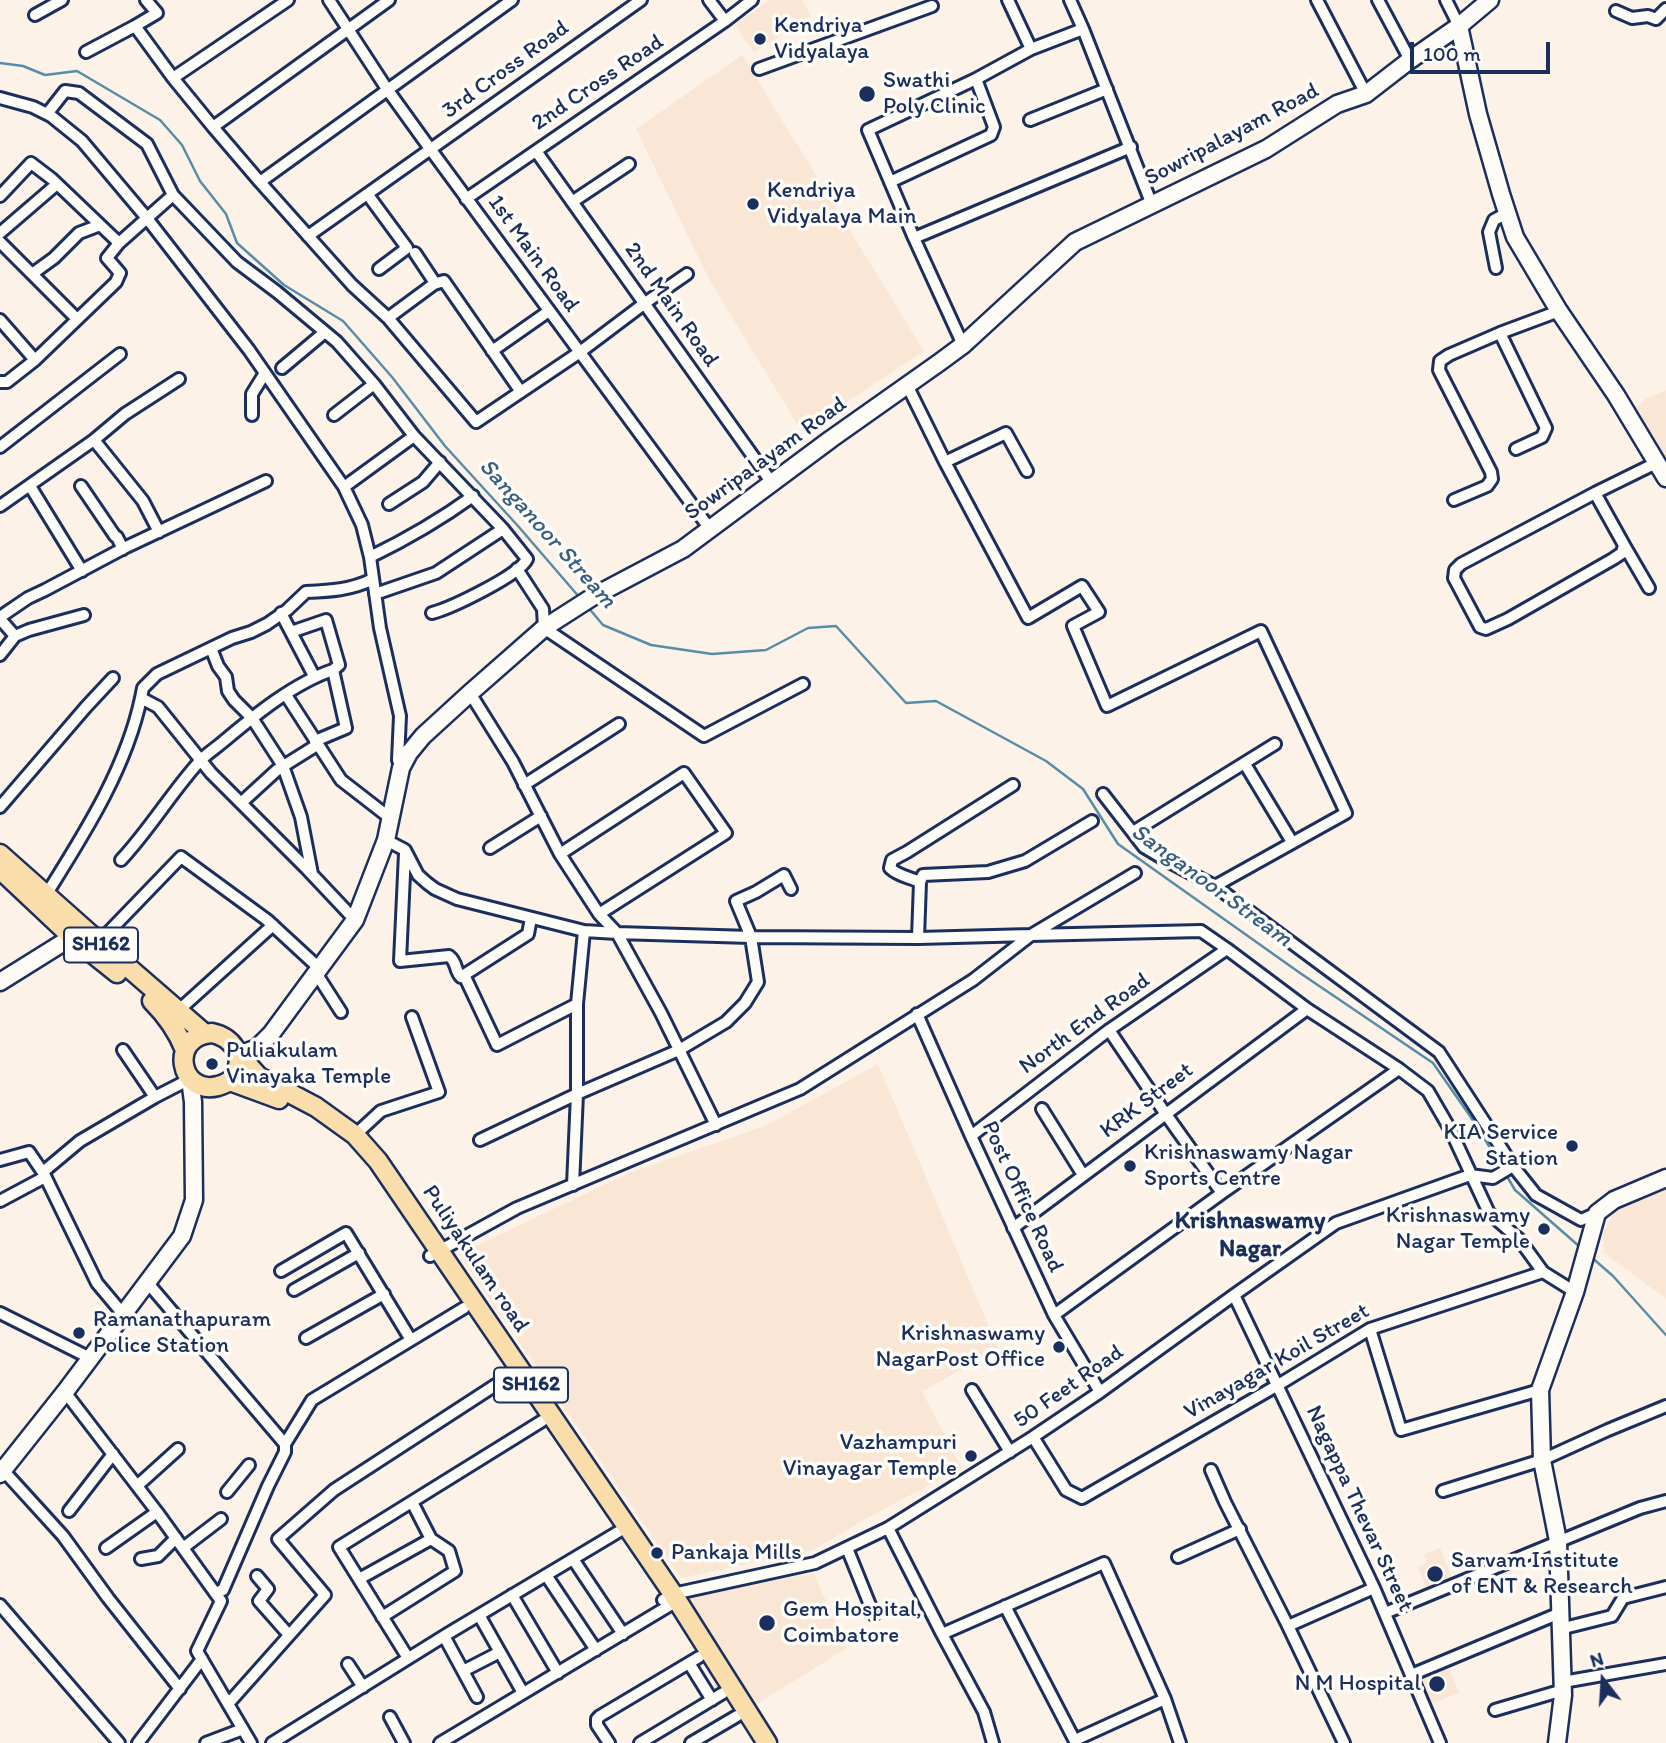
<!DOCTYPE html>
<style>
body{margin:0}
#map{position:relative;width:1666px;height:1743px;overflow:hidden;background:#fcf2e7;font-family:Itim,sans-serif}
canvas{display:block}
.north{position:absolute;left:1568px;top:1645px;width:70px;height:70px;-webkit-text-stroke:5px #fdfcf7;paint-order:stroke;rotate:343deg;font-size:19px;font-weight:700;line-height:28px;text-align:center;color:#1b2f5e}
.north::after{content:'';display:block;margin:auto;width:24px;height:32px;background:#1b2f5e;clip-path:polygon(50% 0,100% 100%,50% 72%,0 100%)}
.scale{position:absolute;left:1410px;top:42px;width:140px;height:32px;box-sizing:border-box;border:4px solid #1b2f5e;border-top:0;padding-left:9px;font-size:21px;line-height:24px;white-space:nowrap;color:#1b2f5e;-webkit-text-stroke:5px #fdfcf7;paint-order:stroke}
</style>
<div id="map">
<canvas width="1666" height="1743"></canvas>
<div class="north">N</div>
<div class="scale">100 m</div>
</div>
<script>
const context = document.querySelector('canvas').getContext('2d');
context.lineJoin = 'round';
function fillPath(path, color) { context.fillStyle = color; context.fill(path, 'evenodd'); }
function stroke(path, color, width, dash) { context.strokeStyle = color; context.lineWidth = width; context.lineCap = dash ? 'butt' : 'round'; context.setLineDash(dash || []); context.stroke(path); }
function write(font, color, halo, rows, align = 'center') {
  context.font = font + ' Itim,sans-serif'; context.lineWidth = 7; context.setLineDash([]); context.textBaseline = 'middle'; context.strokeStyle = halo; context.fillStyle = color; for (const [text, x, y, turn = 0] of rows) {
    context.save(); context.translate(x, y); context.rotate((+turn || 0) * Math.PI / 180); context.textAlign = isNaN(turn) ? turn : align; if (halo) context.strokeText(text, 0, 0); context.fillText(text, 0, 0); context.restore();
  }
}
const built = new Path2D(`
 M 769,0 L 802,0 L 811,16 L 754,52 L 735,25 Z
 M 742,55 L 924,351 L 802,432 L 709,279 L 636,129 Z
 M 1666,390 L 1666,468 L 1631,412 L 1646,399 Z
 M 878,1064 L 998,1348 L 922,1392 L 962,1468 L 869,1517 L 813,1550 L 681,1578 L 459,1254 L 629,1173 L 765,1126 Z
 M 1666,1189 L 1666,1299 L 1604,1253 L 1603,1233 L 1615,1210 Z
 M 1440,1548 L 1453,1580 L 1427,1590 L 1418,1567 L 1427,1563 L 1424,1554 Z
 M 814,1574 L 847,1648 L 752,1707 L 681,1597 L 781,1578 Z
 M 1447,1663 L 1459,1693 L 1428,1705 L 1416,1675 Z`);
const stream = new Path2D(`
 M 0,63 L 23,66 L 45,75 L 77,71 L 160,120 L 182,145 L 200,181 L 226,214 L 237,243 L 284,285 L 343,321 L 392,377 L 445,446 L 518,526 L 580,598
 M 587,606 L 603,625 L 651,645 L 712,654 L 766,650 L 808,628 L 836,626 L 906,703 L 936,701 L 1046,761 L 1083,789 L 1118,844 L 1300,973 L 1433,1063 L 1477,1126 L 1502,1168
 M 1505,1173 L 1515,1190 L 1580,1247
 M 1590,1256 L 1613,1276 L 1666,1335`);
const street = new Path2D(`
 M 146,0 L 157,13 L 135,26 L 173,78 L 213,127 L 389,0
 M 329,0 L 387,89 L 431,150 L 710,529
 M 709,0 L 725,21
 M 1008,0 L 1031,49 L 1083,29 L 1070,0
 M 1317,0 L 1366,94
 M 1378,0 L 1410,60
 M 1446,0 L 1459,26
 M 1616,11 L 1632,18 L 1648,16 L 1656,19 L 1666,9
 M 35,15 L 62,0
 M 1083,29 L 1152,205
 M 86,52 L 135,26
 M 759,69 L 932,6
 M 173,78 L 288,0
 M 0,98 L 33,107 L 51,116 L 82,141 L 146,217 L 249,350 L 344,487 L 362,525 L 370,557 L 380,628 L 400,716 L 398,760 L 401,768
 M 47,114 L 65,91 L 79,93 L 147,144 L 173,195 L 237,262 L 277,292 L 337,342 L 374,384 L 414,436 L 503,529 L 527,559 C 520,575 451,608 432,613
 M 1030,120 L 1107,89
 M 213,127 L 260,182 L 512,0
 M 536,151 L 772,483
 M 260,182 L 352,285 L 388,318 L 476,422 L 580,352 L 645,303 L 687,274
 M 890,182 L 991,135 L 994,127 L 976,79
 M 368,195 L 407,248 L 379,269
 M 0,196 L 31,163 L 52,179 L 119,243
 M 466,199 L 725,21 L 752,0
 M 572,202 L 629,164
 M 0,233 L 57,184
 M 308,236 L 641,0
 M 914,238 L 1131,147
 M 0,242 L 77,319
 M 415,253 L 435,283
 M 1496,268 L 1489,232 L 1494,220 L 1507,213
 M 32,274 L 54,258 L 79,233 L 100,225
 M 388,318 L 434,284 L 444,281 L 521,392
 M 0,320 L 35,360 L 7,382 L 0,382
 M 1500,333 L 1546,428 L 1542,437 L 1516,449
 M 963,345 L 914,238 L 868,130 L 976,79 L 1031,49
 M 492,351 L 549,311
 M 35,360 L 116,282 L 120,273 L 107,258 L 119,243 L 173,195
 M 282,368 L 325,332
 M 907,385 L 945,462 L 1028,618 L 1082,586 L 1099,612 L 1073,626 L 1107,706 L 1261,631 L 1346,813 L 1215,886
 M 252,415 L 252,394 L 265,373
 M 334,415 L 374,384
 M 94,440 L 143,501 L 159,532
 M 0,447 L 120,354
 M 945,462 L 1006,433 L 1027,471
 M 30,486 L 82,571
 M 81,486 L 115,536 L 117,537 L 123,549
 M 344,487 L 414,436
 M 1595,493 L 1624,545 L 1622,553 L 1613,559 L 1508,619 L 1486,629 L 1480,627 L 1454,578 L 1455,570 L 1461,564 L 1595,493 L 1656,463
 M 1454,500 L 1487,486 L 1492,479 L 1491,472 L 1439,370 L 1440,361 L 1449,355 L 1500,333 L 1559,311
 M 389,504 L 423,482 L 440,462
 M 0,506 L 94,440 L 125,414 L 179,379
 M 1624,545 L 1649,588
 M 370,557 C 407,539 440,520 473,496
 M 517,569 L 543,609 L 544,628 L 704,736 L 803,684
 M 375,594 L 436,573 L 503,529
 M 281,613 L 314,676
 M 0,617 L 28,598 L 45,590 L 124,548 L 266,481
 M 0,619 L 15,636 L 0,655
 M 291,632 L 326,620 L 339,665 L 333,670
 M 15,636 L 29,630 L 84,615
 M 211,648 L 218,666 L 226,677 L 228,691 L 234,700 L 252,718 L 283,766 L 301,817 L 312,874
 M 470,693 L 513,762 L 560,854 L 599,914 L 617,933 L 661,1013 L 716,1125
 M 286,695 L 341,780 L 390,818
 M 141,698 L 143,688 L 157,674 L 232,638 L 251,632 L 267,624 L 287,610 L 306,592 C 330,591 351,590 373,579
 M 1245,764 L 1292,842
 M 524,785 L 619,724
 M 1103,794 L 1144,847 L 1171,863 L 1215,886 L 1439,1052 L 1513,1166 L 1536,1195 L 1581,1220 L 1597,1213
 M 241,803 L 277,770 L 317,745
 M 0,807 L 86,707 L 113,678
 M 1133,832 L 1275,744
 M 386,840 L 405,850 L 418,875 L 427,883 L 435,889 L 457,899 L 584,931 L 617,933 L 751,937 L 918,938 L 1031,935 L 1135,873
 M 490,848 L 541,816
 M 405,853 L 400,961 L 449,956 C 458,963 454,970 461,977 L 464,975
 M 560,854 L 684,773 L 726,833 L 599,914
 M 121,860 C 150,829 171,793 199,762 C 206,754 216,748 224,741 C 255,715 294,683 333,670 L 346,728 L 315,741
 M 920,882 C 909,877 898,876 890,868 L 892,860 L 907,852 L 1013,785
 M 46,895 C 84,834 126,769 141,698 L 158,707 L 211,773 L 306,868 L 355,920
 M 531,918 L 528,934 L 464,975 L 497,1045 L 577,1004
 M 918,938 L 920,882 L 923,875 L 988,872 L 1025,861 L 1092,821
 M 99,942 L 181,857 L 267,920 L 319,968
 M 316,973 L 341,1012
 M 178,1011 L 273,925
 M 917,1014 L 971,1136 L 1054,1315 L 1100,1392
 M 1109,1030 L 1165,1113 L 1222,1193
 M 123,1050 L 155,1097
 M 1042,1109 L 1083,1175
 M 355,1135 L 381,1111 L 439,1092 L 412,1017
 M 971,1136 L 1109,1030 L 1227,949
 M 480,1140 L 577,1094 L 679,1050 L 726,1022 L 745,1003 L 758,982 L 751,937 L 736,901 L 756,892 L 784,875 L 791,889
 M 0,1160 L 29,1152 L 44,1174 L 97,1283 L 123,1314
 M 43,1172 L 80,1141 L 155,1097 L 190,1079
 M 573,1185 L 577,1094 L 577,1004 L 584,931
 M 0,1201 L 45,1177
 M 1013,1228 L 1307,1009
 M 430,1256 L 517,1208 L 800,1089 L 973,980 L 1031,935 L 1201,931 L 1227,949 L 1307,1009 L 1399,1069 L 1428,1091 L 1450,1129 L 1489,1213 L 1519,1239 L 1543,1272
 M 281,1271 L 346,1233 L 411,1340
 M 147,1282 L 285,1444
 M 294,1290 L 359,1253
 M 1234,1295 L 1374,1588 L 1440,1743
 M 0,1313 L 90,1358
 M 1054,1315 L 1222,1193 L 1399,1069
 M 1370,1329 L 1401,1430 L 1540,1390
 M 306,1338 L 384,1294
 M 972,1390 L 1010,1452
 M 65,1392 L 157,1512 L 221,1601 L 197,1651 L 251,1743
 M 1033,1437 L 1066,1490 L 1082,1498 L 1278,1385 L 1370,1329 L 1543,1272 L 1575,1292
 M 1,1465 L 3,1470 L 63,1536 L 108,1598 L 180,1689
 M 1211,1470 L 1225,1502 L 1288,1626 L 1344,1743
 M 137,1486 L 178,1449
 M 1443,1491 L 1542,1460 L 1608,1430 L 1666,1406
 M 227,1492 L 249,1465
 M 69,1511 L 113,1454
 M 888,1528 L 942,1634 L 984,1712 L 993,1743
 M 106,1548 L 157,1512
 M 183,1548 L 221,1519
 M 847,1548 L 874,1615
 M 1178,1557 L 1240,1529
 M 141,1559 L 158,1556 L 176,1538
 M 573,1559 L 623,1634
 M 546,1575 L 596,1650
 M 257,1576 L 268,1589 L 259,1601 L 289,1635
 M 359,1579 L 431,1539
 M 215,1593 L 223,1590 L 268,1486 L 285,1452 L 285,1444 L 312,1400 L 464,1308
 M 512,1595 L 558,1673
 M 663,1600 L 673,1594 L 815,1563 L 888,1528 L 1033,1437 L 1100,1392 L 1234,1295 L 1336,1223 L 1470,1175 L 1493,1178 L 1513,1166
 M 0,1605 L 119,1743
 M 1005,1606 L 1076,1743
 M 1385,1613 L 1640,1508 L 1666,1501
 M 479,1615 L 523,1693
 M 382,1617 L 455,1571 L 449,1551 L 431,1539 L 412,1502
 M 1288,1626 L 1374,1588
 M 1560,1629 L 1612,1616 L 1623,1598 L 1666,1587
 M 942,1634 L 1104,1563 L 1165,1699 L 1180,1743
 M 444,1636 L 477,1697
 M 408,1658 L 339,1547 L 542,1421
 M 689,1663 L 712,1700
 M 348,1664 L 363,1687
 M 463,1671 L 500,1652
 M 1411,1675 L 1560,1613
 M 1563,1682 L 1666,1664
 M 228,1704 L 325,1595 L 278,1539 L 334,1490 L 511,1375
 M 1495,1710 L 1563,1690
 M 390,1717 L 404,1743
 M 1075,1740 L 1165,1699
 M 138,1743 L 202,1659
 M 206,1743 L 243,1729
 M 272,1743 L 449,1633 L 618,1532
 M 440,1743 L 677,1601
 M 609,1743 L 597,1725 L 597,1719 L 600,1716 L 699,1657
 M 640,1743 L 723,1693
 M 691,1743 L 737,1716`);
const secondary = new Path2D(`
 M 1459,26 L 1478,114 L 1501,194 L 1515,237 L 1559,311 L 1616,395 L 1666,478
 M 0,982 L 72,937
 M 239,1055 L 257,1048 L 271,1034 L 355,920 L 386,840 L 401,768 L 409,753 L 423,736 L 470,693 L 544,628 L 594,596 L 683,549 L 831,439 L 940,362 L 963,345 L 1075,242 L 1266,149 L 1337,104 L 1366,94 L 1410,60 L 1459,26 L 1490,0
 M 0,1474 L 65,1392 L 182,1236 L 194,1200 L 193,1102 L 190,1079
 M 1557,1743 L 1563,1695 L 1558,1541 L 1542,1460 L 1540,1390 L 1575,1292 L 1597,1213 L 1614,1200 L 1666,1178`);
const primary = new Path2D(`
 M 0,854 L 99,942 L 205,1034
 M 4,873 L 72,937 L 117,973
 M 152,1001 C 167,1016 177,1030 185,1050
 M 212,1033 C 231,1037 246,1055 235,1074 C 232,1081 225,1084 218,1086 C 179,1096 168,1036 212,1033 Z
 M 239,1055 L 259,1077 L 316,1107 L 355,1135 L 378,1161 L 673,1594 L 767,1743
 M 230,1081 L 279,1099`);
const markers = [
 [760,39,7,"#1b2f5e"],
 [867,94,9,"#1b2f5e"],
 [753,204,7,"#1b2f5e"],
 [212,1064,7,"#1b2f5e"],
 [1572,1146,7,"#1b2f5e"],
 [1130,1166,7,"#1b2f5e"],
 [1544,1229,7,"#1b2f5e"],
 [79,1333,7,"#1b2f5e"],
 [1059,1347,7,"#1b2f5e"],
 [971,1456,7,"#1b2f5e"],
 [657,1553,7,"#1b2f5e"],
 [1435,1574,9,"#1b2f5e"],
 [767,1623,9,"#1b2f5e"],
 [1437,1684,9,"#1b2f5e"]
];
const shields = [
 [101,945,74],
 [531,1385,74]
];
const shieldNames = [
 ["SH162",101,945],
 ["SH162",531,1385]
];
const poiNames = [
 ["Kendriya",774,26],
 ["Vidyalaya",774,52],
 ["Swathi",883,81],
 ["Poly Clinic",883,107],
 ["Kendriya",767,191],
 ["Vidyalaya Main",767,217],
 ["Puliakulam",226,1051],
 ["Vinayaka Temple",226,1077],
 ["KIA Service",1558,1133,"right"],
 ["Station",1558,1159,"right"],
 ["Krishnaswamy Nagar",1144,1153],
 ["Sports Centre",1144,1179],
 ["Krishnaswamy",1530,1216,"right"],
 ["Nagar Temple",1530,1242,"right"],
 ["Ramanathapuram",93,1320],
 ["Police Station",93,1346],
 ["Krishnaswamy",1045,1334,"right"],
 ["NagarPost Office",1045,1360,"right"],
 ["Vazhampuri",957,1443,"right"],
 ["Vinayagar Temple",957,1469,"right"],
 ["Pankaja Mills",671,1553],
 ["Sarvam Institute",1451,1561],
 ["of ENT & Research",1451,1587],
 ["Gem Hospital,",783,1610],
 ["Coimbatore",783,1636],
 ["N M Hospital",1421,1684,"right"]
];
const streetNames = [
 ["3rd Cross Road",506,70,-36],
 ["2nd Cross Road",598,83,-34],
 ["Sowripalayam Road",1232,135,-28],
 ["1st Main Road",533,254,54],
 ["2nd Main Road",671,305,55],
 ["Sowripalayam Road",766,459,-36],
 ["North End Road",1085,1024,-36],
 ["KRK Street",1147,1101,-37],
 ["Post Office Road",1022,1197,65],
 ["Puliyakulam road",475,1259,56],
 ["Vinayagar Koil Street",1277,1362,-30],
 ["50 Feet Road",1069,1387,-35],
 ["Nagappa Thevar Street",1359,1509,65]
];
const waterNames = [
 ["Sanganoor Stream",547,534,48],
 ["Sanganoor Stream",1211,886,36]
];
const neighbourhoodNames = [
 ["Krishnaswamy",1250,1222],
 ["Nagar",1250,1250]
];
fillPath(built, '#fae6d4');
stroke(stream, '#568da8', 2.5);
stroke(street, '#1b2f5e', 16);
stroke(secondary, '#1b2f5e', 21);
stroke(primary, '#1b2f5e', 23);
stroke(street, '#fdfcf7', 10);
stroke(secondary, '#fdfcf7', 16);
stroke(primary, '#f9ddab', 18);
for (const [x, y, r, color] of markers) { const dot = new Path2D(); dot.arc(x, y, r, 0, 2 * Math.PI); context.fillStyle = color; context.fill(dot); stroke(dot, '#fdfcf7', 2.5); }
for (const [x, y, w] of shields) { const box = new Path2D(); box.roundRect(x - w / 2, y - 17.5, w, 35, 5); context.fillStyle = '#fdfcf7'; context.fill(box); stroke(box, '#1b2f5e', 2); }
write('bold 21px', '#1b2f5e', null, shieldNames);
write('23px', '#1b2f5e', '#fdfcf7', poiNames, 'left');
write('23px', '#1b2f5e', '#fdfcf7', streetNames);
write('italic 24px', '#385e83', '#fdfcf7', waterNames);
write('bold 24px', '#1b2f5e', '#fdfcf7', neighbourhoodNames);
</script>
